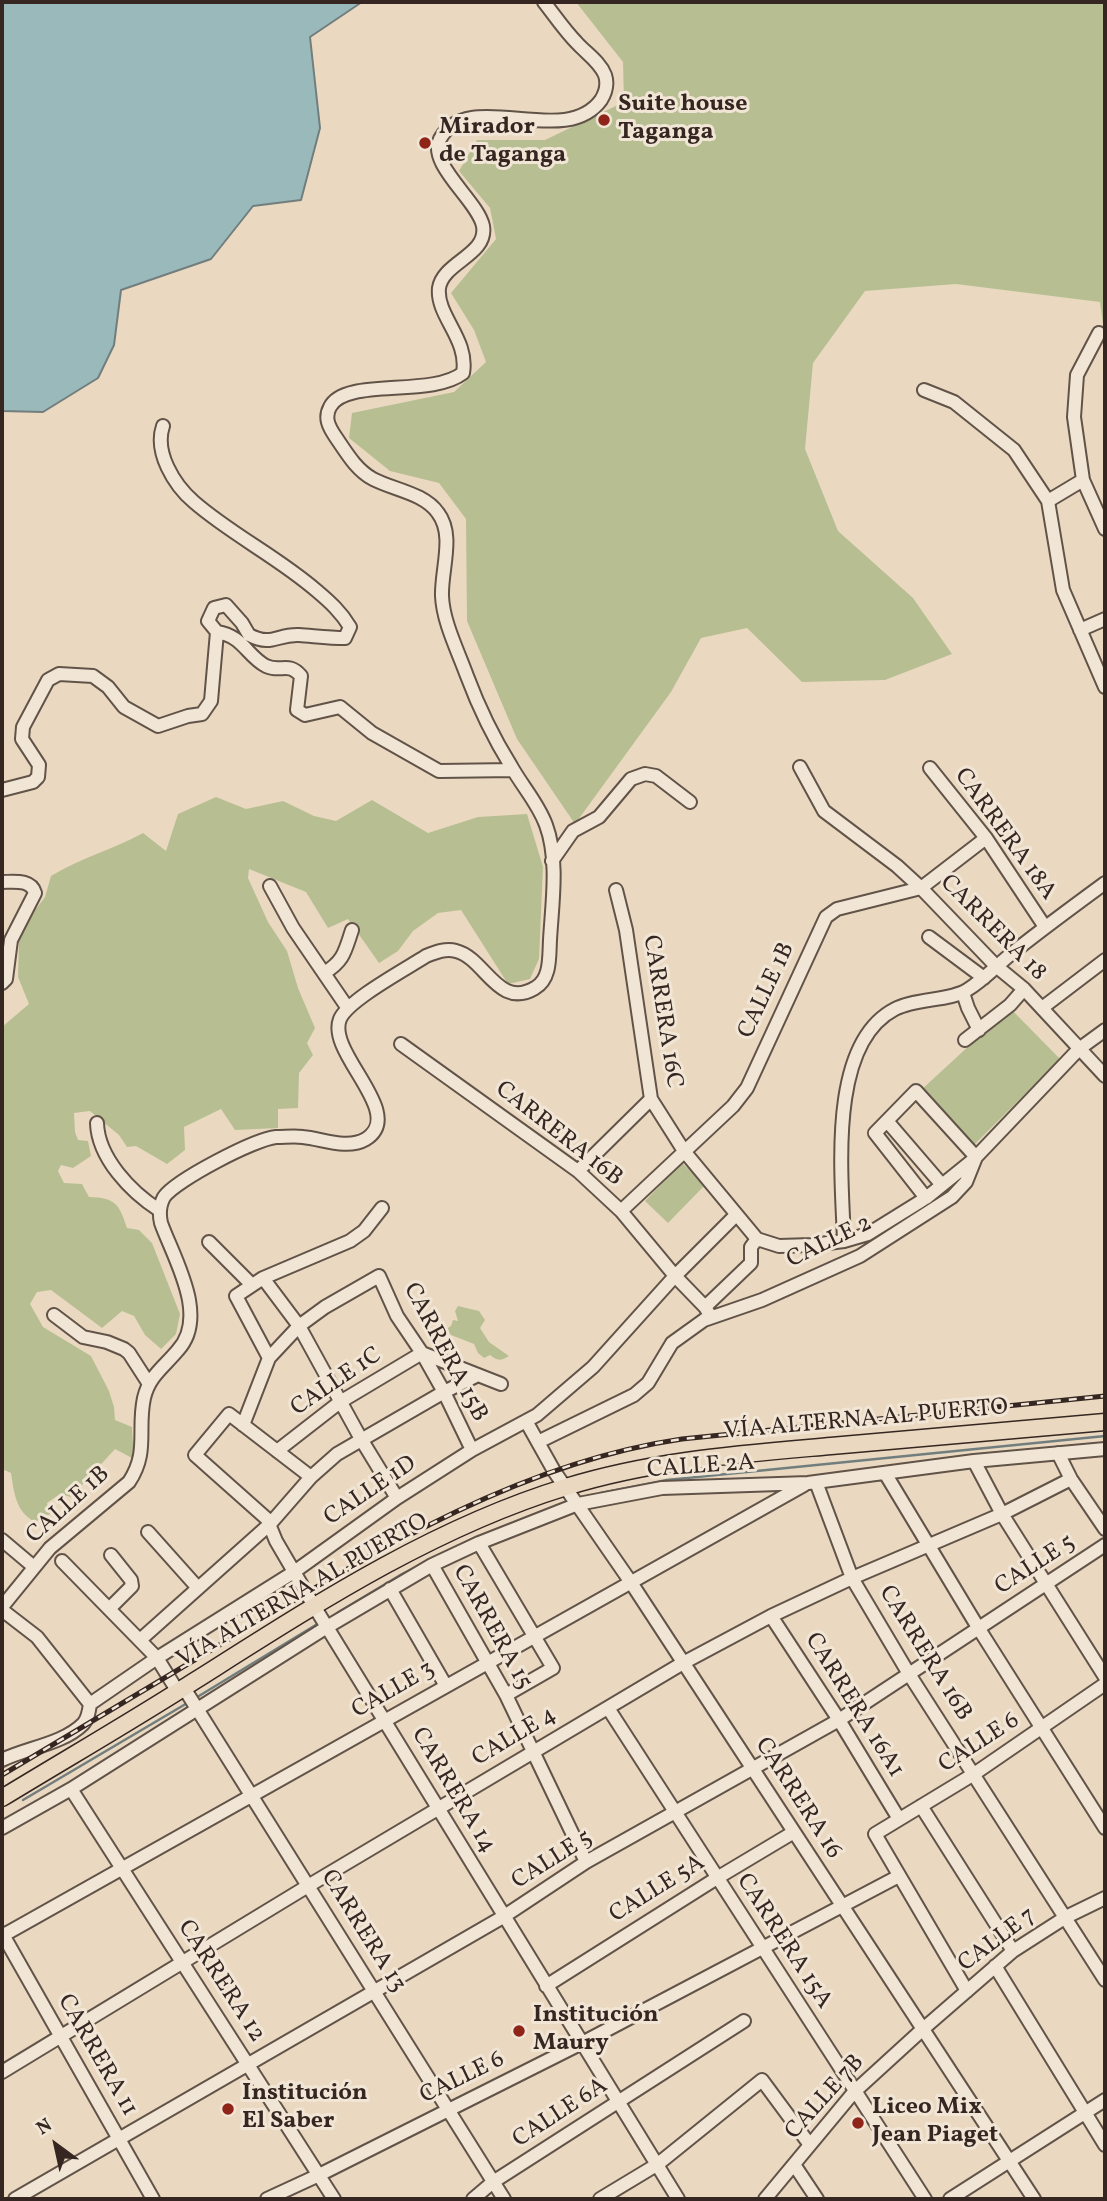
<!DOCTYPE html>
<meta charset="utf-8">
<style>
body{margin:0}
#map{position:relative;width:1107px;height:2201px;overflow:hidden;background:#ead9c0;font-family:Vollkorn,serif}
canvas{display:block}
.frame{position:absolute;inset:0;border:4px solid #352621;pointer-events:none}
.north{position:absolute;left:21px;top:2110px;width:70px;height:70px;-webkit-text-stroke:5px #f1e6d6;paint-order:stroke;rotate:327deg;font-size:19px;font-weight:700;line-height:28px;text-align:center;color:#352621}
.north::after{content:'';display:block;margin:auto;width:24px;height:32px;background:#352621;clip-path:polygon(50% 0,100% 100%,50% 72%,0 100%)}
</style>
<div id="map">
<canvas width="1107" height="2201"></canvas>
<div class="frame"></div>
<div class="north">N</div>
</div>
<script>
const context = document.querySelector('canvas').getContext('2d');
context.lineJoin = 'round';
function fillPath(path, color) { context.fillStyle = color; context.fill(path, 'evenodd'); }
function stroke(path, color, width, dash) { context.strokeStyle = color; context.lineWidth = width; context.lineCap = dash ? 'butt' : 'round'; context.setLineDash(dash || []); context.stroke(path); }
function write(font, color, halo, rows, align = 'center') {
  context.font = font + ' Vollkorn,serif'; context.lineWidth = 6; context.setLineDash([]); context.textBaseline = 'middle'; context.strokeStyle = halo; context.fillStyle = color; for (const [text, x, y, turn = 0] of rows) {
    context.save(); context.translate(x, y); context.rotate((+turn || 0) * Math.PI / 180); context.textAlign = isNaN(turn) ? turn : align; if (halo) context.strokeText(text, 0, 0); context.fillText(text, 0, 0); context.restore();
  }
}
const green = new Path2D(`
 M 576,2 L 1105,2 L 1105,339 L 1100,302 L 956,284 L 865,291 L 813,363 L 805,449 L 838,531 L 913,598 L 952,654 L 885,680 L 802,682 L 747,628 L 701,638 L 671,692 L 575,824 L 517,739 L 467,621 L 466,519 L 439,483 L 390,471 L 349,438 L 352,413 L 454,392 L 486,362 L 474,330 L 451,293 L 496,239 L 490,208 L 459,171 L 477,140 L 545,140 L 624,102 L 623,62 Z
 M 216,797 L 246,809 L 283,801 L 314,816 L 336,821 L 372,800 L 428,833 L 478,817 L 527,814 L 543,867 L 539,959 L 530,979 L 508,984 L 461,910 L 438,913 L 413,931 L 398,951 L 379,963 L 348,919 L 328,928 L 306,892 L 249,869 L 248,878 L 268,922 L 287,951 L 298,988 L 315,1028 L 307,1043 L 313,1055 L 299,1073 L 298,1108 L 278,1109 L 278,1128 L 235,1130 L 221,1109 L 184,1127 L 185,1150 L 167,1164 L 136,1146 L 127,1147 L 119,1135 L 90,1111 L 74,1113 L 75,1132 L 78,1140 L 88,1141 L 91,1156 L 73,1168 L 61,1165 L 58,1171 L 64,1183 L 82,1184 L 89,1197 C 115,1198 119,1203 127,1228 L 139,1230 L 152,1243 L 180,1314 L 176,1334 L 161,1349 L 145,1335 L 134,1316 L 122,1311 L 102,1328 L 51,1290 L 37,1292 L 30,1304 L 43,1327 L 91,1356 L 109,1391 L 114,1407 L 115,1420 L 132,1427 L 134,1459 L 115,1449 L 71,1497 L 60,1494 L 47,1503 L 50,1514 L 35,1522 C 16,1512 14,1493 11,1473 L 2,1469 L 2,1027 L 29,1004 L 18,977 L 19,940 L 27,921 L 45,897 L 51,876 C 80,858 114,849 143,833 L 166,851 L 178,814 Z
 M 1010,1008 L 1060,1059 L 973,1146 L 920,1091 Z
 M 682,1163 L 705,1185 L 668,1223 L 645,1201 Z
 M 458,1306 L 479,1311 L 485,1320 L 480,1328 L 489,1342 L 509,1356 C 501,1361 497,1361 490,1355 L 484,1358 L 478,1353 L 474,1344 L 451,1335 L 446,1329 L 451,1326 L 453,1320 L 458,1321 L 455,1311 Z`);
const water = new Path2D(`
 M 2,2 L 362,2 L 310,37 L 320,128 L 301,200 L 253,206 L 211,259 L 121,290 L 114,345 L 98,378 L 43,412 L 2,411 Z`);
const stream = new Path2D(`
 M 601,1493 L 667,1480 L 1105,1436
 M 337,1613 L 402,1574 L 476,1537
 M 194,1699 L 319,1623
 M 23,1800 L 189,1702`);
const minor = new Path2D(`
 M 1099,333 L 1077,375 L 1074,417 L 1083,480 L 1105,529
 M 924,390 L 954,402 L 1014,450 L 1048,501 L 1063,590 L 1105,687
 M 163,426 C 154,452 174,485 194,502 C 232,535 278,557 317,591 C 330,602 341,612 350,627 L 345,638 C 329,638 314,636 299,635 C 276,634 273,647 249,635 L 242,623 L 226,605 L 214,608 L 208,621 L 217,632 C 243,636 247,656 266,666 C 281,673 288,661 301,676 L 297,710 L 305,715 L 340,707 L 372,733 L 439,771 L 513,770
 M 1048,501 L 1083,480
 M 1080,630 L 1105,619
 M 800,767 L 824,811 L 897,866 L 921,888 L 996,966 L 1024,989 L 1105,1076
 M 930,768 L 986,838 L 1045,927
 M 2,790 L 33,782 L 38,777 L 39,765 L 22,739 L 23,727 L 48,680 L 59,674 L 93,676 L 108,687 L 124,707 L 158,726 L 188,716 L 202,714 L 211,701 L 217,632
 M 552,861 L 573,831 L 599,817 L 631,779 L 645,774 L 656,776 L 690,802
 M 2,882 C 14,882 31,879 35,893 L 11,940 L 6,979 L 2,983
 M 270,886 L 293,928 L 347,1007
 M 616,890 L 626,930 L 651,1099 L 684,1151 L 757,1239 L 779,1246 L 812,1245 L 844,1241 L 868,1234 L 926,1198 L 973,1160
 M 929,937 L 984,978
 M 324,973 C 344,961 345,951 352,930
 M 963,993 L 968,1008 L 979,1030
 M 1042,1008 L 1105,960
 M 965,1040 L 1010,1005 L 1024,989
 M 401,1044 L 578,1171 L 621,1211 L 675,1276 L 705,1307 L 711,1317
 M 887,1121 L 942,1185
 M 97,1123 C 98,1158 131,1192 159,1210
 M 578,1171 L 651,1099
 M 926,1198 L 875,1133 L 916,1091 L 976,1157
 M 621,1211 L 733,1106 L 747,1088 L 826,917 L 837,909 L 921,888 L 986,838
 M 844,1241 C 842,1176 827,1044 895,1009 C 916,998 950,1001 967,990 C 985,979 999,963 1016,950 C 1045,927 1075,905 1105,883
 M 209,1242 L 252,1285
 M 263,1278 L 299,1326 L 361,1439 L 397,1498
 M 705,1307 L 751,1263 L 751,1247 L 757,1239
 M 54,1315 L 83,1337 L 107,1342 L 124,1349 L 129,1353 L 149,1384
 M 269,1358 L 236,1296 L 263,1278 L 350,1241 L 364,1231 L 382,1208
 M 526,1421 L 554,1471 L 630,1581 L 1034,2199
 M 243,1425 L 269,1358 L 299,1326 L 325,1307 L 379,1276 L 397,1316 L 422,1353 L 444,1392 L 472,1450
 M 538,1442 L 634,1395 L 648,1383 L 672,1343 L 704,1320 L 762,1300 L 860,1256 L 952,1197 L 966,1182 L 976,1157 L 1079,1049 L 1105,1030
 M 277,1451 L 340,1402 L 422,1353 L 501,1384
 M 1058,1453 L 1071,1479 L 1105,1529
 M 974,1461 L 1002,1514 L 1105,1677
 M 885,1473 L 979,1629 L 1105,1828
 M 311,1477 L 229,1414 L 195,1455 L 267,1519 L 276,1541 L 314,1606 L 678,2199
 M 816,1482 L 852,1578 L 909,1674 L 1105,1980
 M 148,1532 L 198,1588
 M 2,1540 L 34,1567
 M 479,1543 L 553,1668 L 506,1695
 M 62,1561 L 157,1658 L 178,1692
 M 432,1565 L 506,1695 L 586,1862
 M 390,1589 L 446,1686
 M 2,1607 L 50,1548 L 129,1482 C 149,1452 137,1430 144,1398 C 149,1376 164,1367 178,1350 C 209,1316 174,1259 161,1223 C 159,1214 159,1206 164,1197 C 176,1180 255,1139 276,1137 C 285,1137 295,1136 303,1137 C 323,1139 347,1150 366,1139 C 407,1113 326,1053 340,1019 C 348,1000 406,969 426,956 C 436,952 446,948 456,951 C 485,958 498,1010 535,988 C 551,979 549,957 550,940 C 552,904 559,860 546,825 C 538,803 522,786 511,766 C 493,737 479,708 467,676 C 458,651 443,622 442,596 C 441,570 455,535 438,513 C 424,493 394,490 373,479 C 356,470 346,452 335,436 C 329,427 324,418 330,407 C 345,377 431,398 463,373 C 469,339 436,316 439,288 C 443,262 488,255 483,226 C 478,201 427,164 440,139 C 468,87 565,150 601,100 C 606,92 608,84 605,75 C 600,62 586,53 577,43 C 565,31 555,16 544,2
 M 109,1609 L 132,1586 L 131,1580 L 111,1555
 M 2,1610 L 37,1637 L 90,1704
 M 771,1616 L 839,1720 L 899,1819
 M 140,1640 L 270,1524 L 311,1477 L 337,1454 L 444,1392 L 476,1376
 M 184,1688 L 504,2199
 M 608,1708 L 925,2199
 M 2,1760 C 26,1748 63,1744 83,1724 C 88,1719 89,1711 90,1704 L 157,1658 L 294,1572 L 397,1498 L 472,1450 L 537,1415 L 593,1367 L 675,1276 L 736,1215
 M 71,1789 L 334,2199
 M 921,1806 L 1013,1951
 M 2,1828 L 71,1789 L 327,1627 L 432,1565 L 479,1543 L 578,1504 L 662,1488 L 808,1483 L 974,1461 L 1105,1449
 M 2,1933 L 153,2199
 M 2,1936 L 804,1485
 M 995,1966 L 1105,2145
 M 546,1986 L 717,1878 L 794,1832
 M 967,1991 L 875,1834 L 974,1774 L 1105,1684
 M 2,2072 L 308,1886 L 683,1663 L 771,1616 L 852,1578 L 1002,1514 L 1071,1479
 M 795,2166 L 817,2199
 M 15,2199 L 503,1917 L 586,1862 L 839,1720 L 1105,1545
 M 267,2199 L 319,2175 L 582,2043 L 899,1876
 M 473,2199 L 493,2182 L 744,2021
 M 600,2199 L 658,2164 L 762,2080 L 810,2145
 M 765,2199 L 854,2092 L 923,2029 L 1013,1951 L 1066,1917 L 1105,1898
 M 950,2199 L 1105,2100`);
const major = new Path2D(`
 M 2,1798 C 66,1759 132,1721 196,1680 C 313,1606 432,1528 566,1487 C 654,1460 740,1454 831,1446 C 923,1438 1014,1430 1105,1422`);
const rail = new Path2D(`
 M 2,1775 C 84,1726 166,1677 248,1628 C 382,1547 524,1462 682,1439 L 1105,1396`);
const markers = [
 [604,120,7,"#8f2418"],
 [425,143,7,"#8f2418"],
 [519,2031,7,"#8f2418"],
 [228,2109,7,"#8f2418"],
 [858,2123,7,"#8f2418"]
];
const poiNames = [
 ["Suite house",618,106],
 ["Taganga",618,134],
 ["Mirador",439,129],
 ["de Taganga",439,157],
 ["Institución",533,2017],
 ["Maury",533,2045],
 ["Institución",242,2095],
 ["El Saber",242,2123],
 ["Liceo Mix",872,2109],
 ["Jean Piaget",872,2137]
];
const streetNames = [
 ["CARRERA 18A",1004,835,54],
 ["CARRERA 18",992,929,45],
 ["CALLE 1B",768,991,-65],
 ["CARRERA 16C",661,1012,81],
 ["CARRERA 16B",558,1135,38],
 ["CALLE 2",830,1243,-26],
 ["CARRERA 15B",444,1353,62],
 ["CALLE 1C",337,1383,-34],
 ["VÍA ALTERNA AL PUERTO",866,1421,-5],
 ["CALLE 2A",701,1468,-4],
 ["CALLE 1D",371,1492,-34],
 ["CALLE 1B",69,1506,-42],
 ["CALLE 5",1036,1566,-33],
 ["VÍA ALTERNA AL PUERTO",303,1592,-30],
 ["CARRERA 15",491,1628,61],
 ["CARRERA 16B",924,1654,58],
 ["CALLE 3",394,1691,-30],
 ["CARRERA 16A1",853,1706,58],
 ["CALLE 4",515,1738,-31],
 ["CALLE 6",980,1744,-33],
 ["CARRERA 14",452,1791,59],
 ["CARRERA 16",797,1799,57],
 ["CALLE 5",553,1861,-32],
 ["CALLE 5A",658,1890,-32],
 ["CARRERA 13",362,1932,58],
 ["CALLE 7",998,1941,-37],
 ["CARRERA 15A",783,1942,57],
 ["CARRERA 12",220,1982,57],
 ["CARRERA 11",96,2056,60],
 ["CALLE 6",463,2079,-26],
 ["CALLE 7B",826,2098,-48],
 ["CALLE 6A",561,2114,-33]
];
fillPath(green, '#b7bf92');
fillPath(water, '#9ab9bb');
stroke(water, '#727e7d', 2);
stroke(stream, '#727e7d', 2.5);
stroke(minor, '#625349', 16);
stroke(major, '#352621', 19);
stroke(minor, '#f1e6d6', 12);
stroke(major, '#ead9c0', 16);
stroke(rail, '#352621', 5);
stroke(rail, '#f1e6d6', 2.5, [8]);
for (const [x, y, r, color] of markers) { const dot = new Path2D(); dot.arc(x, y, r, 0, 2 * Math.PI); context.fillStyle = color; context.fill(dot); stroke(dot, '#f1e6d6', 2.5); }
write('bold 24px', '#352621', '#f1e6d6', poiNames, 'left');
write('24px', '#352621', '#f1e6d6', streetNames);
</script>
